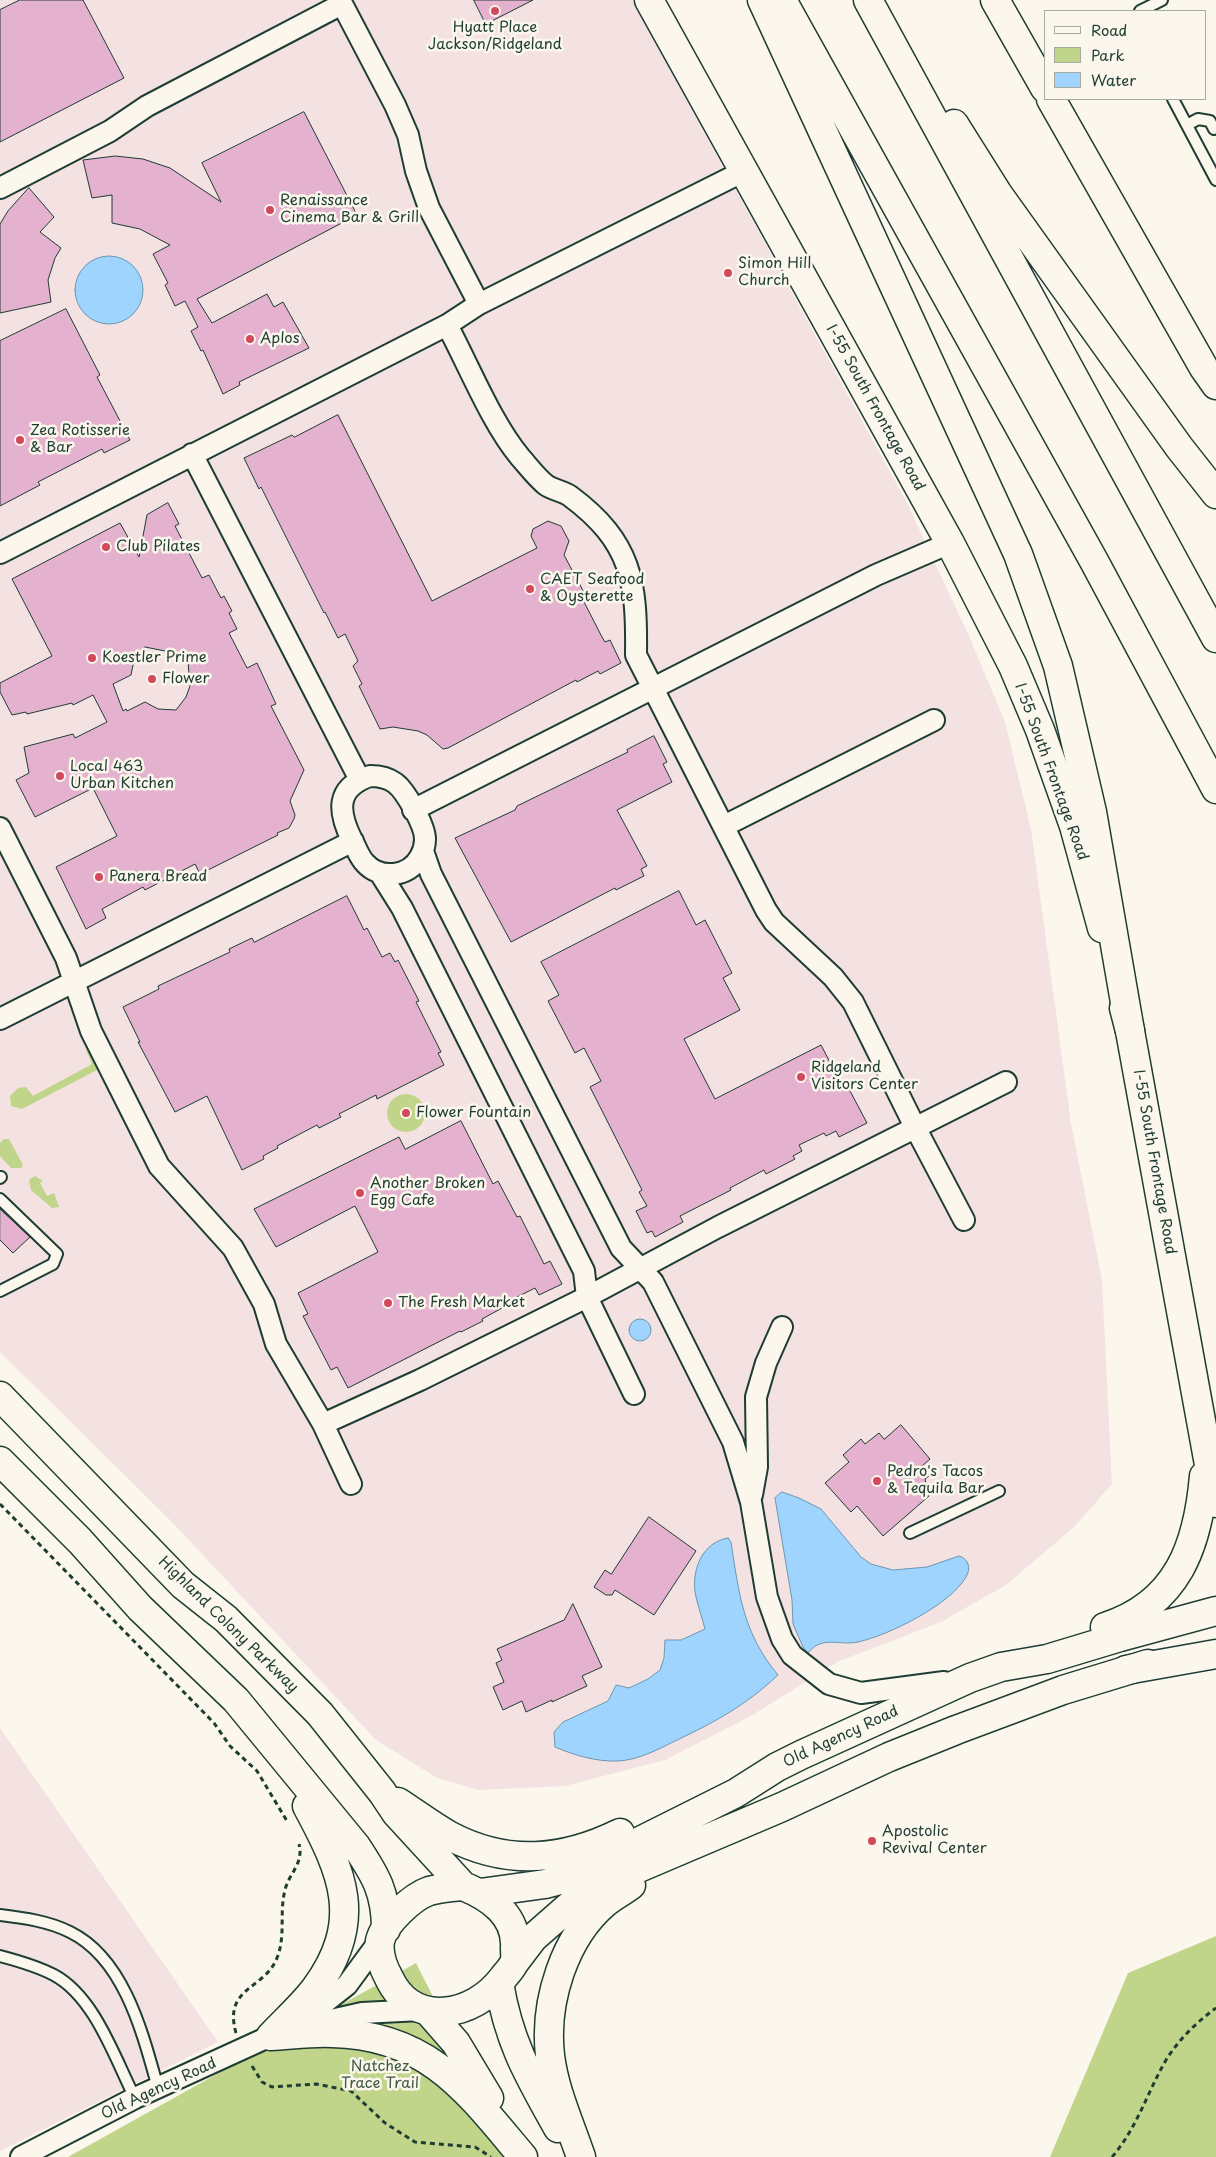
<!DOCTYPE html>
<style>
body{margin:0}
#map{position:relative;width:1216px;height:2157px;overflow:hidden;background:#fbf7ec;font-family:"Playpen Sans",sans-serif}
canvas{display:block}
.legend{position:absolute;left:1044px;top:10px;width:162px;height:90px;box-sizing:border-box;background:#fbf7ec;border:1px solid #a3ada2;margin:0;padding:6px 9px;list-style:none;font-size:15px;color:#1f3d34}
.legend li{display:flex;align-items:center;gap:10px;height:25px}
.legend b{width:25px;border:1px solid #a3ada2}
</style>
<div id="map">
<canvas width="1216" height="2157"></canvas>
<ul class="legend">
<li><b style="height:6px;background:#fbf7ec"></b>Road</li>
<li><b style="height:14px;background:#c1d58a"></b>Park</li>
<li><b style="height:14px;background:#9fd4fe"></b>Water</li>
</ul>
</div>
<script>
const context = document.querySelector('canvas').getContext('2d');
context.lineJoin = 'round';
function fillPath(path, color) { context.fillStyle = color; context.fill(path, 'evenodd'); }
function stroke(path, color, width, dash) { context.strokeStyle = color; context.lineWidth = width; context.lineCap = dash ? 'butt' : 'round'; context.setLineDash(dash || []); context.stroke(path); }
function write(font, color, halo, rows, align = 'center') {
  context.font = font + ' "Playpen Sans",sans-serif'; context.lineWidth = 5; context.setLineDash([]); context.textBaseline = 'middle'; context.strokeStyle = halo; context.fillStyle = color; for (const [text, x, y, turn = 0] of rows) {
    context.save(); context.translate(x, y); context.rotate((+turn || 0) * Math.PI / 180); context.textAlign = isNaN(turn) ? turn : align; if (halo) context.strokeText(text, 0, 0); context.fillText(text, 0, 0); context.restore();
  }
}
const built = new Path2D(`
 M 0,0 L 632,0 L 906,501 L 969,636 L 1005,722 L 1031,829 L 1071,1123 L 1102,1280 L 1112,1484 L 1074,1527 L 1006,1585 L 941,1622 L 837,1662 L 751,1716 L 665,1760 L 565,1786 L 478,1790 L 437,1778 L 376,1740 L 172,1522 L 0,1352 Z
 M 0,1728 L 218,2042 L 0,2151 Z`);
const green = new Path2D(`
 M 92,1045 L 101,1068 L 22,1109 L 11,1106 L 10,1096 L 18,1088 L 26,1087 L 33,1096 L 92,1064 L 86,1050 Z
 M387 1113a19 19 0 1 1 38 0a19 19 0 1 1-38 0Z
 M 4,1139 L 9,1139 L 23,1165 L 21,1168 L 11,1168 L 0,1156 L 0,1143 Z
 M 35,1176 L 43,1181 L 40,1183 L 47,1196 L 54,1193 L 59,1207 L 52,1208 L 31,1190 L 29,1180 Z
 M 1216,1936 L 1216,2157 L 1050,2157 L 1128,1973 Z
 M 416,1963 L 514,2157 L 68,2157 Z`);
const water = new Path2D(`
 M75 290a34 34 0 1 1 68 0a34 34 0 1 1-68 0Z
 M629 1330a11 11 0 1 1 22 0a11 11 0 1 1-22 0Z
 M 782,1492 L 799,1498 L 821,1509 L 861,1557 L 871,1564 L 893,1570 L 927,1567 L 959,1556 C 969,1559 971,1569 966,1577 C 950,1605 889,1635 858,1642 C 839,1646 822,1635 808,1653 L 803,1647 L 793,1624 L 792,1600 L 775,1498 Z
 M 728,1538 L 731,1542 C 739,1594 743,1633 778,1675 C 745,1706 715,1722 675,1741 C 657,1750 638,1760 618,1761 C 596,1762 574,1755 555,1747 L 554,1732 L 563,1722 L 608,1701 L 616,1685 L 629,1688 L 648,1679 L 660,1670 L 664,1658 L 665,1640 L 681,1640 L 705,1629 C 702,1617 697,1604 695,1592 C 692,1568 703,1542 728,1538 Z`);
const building = new Path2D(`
 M 20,0 L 83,0 L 124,78 L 0,142 L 0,10 Z
 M 474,0 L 533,0 L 486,24 Z
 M 304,112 L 357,215 L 197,299 L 212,323 L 267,294 L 274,307 L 283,302 L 309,348 L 239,382 L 240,385 L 223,394 L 203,350 L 201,351 L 191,331 L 198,327 L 185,301 L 175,306 L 165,285 L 168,283 L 153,254 L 170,245 L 140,229 L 112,223 L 112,195 L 92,198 L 83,160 L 115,156 L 143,159 L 170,168 L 221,202 L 202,163 Z
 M 29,188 L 54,217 L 40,232 L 61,248 L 55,258 L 48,280 L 51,302 L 0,313 L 0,224 L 8,211 Z
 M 66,309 L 100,375 L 97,377 L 130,440 L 104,453 L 102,449 L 38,482 L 40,485 L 0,506 L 0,341 Z
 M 338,415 L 432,601 L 537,548 L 531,536 L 533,529 L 548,521 L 561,526 L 569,541 L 564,555 L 587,598 L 583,600 L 602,637 L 605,642 L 610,640 L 621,663 L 600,674 L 598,671 L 577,682 L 576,680 L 448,748 L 443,749 L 427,735 L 418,731 L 393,727 L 380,729 L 359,686 L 362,684 L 353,666 L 358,661 L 345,634 L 338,638 L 325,612 L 324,613 L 261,487 L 259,489 L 244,458 L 292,435 L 294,437 Z
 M 168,503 L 179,524 L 175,526 L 202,578 L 209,575 L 221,598 L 224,596 L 232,611 L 229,613 L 237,629 L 229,633 L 247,668 L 257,663 L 276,704 L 271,706 L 304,770 L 290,801 L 295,815 L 294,819 L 289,828 L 277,833 L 278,835 L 200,874 L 195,864 L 145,890 L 143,887 L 102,909 L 106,918 L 86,929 L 56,867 L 117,836 L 93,788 L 35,817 L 16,780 L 29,773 L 24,747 L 73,734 L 75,738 L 107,722 L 93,695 L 73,705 L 72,703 L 27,714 L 26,712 L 12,715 L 0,692 L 0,683 L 52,656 L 12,579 L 120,523 L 139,557 L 147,515 ZM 145,647 L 170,652 L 188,662 L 190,686 L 186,697 L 176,710 L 158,709 L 145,702 L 127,711 L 126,709 L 123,711 L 113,684 L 131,675 L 133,665 Z
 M 654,736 L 667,762 L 663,764 L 672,782 L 617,810 L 647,866 L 641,869 L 644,876 L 616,890 L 615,888 L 511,942 L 455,838 L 515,810 L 517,806 L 628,752 L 627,750 Z
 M 679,891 L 696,925 L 705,920 L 732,973 L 723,978 L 740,1010 L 684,1039 L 715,1099 L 821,1045 L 845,1091 L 849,1089 L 867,1123 L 839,1137 L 836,1131 L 826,1136 L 824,1133 L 799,1145 L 802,1151 L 793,1156 L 795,1159 L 766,1174 L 764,1170 L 730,1188 L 731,1190 L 680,1216 L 683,1222 L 655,1237 L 652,1231 L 647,1233 L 636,1211 L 647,1206 L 639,1192 L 642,1190 L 590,1087 L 601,1081 L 584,1048 L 575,1053 L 548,1001 L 559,995 L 541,962 Z
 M 347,896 L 364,930 L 367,928 L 382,957 L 390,953 L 395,962 L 398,960 L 419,1001 L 416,1002 L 441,1052 L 438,1053 L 444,1065 L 377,1099 L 376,1095 L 339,1114 L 341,1117 L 319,1128 L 317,1125 L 277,1146 L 278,1148 L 263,1156 L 264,1159 L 242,1170 L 207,1096 L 175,1112 L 138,1042 L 140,1042 L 123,1007 L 159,989 L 158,986 L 230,952 L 229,949 L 252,938 L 254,942 Z
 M 461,1121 L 493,1184 L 498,1181 L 517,1217 L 520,1216 L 544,1264 L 550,1261 L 562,1284 L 539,1295 L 535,1288 L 503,1304 L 504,1307 L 482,1319 L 483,1321 L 461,1332 L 460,1331 L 348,1388 L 337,1367 L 331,1370 L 303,1316 L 308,1314 L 298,1293 L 378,1252 L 355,1206 L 276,1247 L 254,1209 L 399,1137 L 405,1149 Z
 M 0,1209 L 30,1237 L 13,1253 L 0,1240 Z
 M 901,1425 L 930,1459 L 922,1466 L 930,1475 L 925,1479 L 929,1496 L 883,1536 L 857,1506 L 851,1512 L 825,1483 L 849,1462 L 843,1455 L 861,1439 L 865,1444 L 879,1433 L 884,1439 Z
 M 649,1517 L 696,1551 L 654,1615 L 615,1590 L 612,1595 L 606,1595 L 594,1587 L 605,1570 L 611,1574 Z
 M 573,1604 L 602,1667 L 582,1676 L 587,1686 L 552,1702 L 552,1700 L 526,1712 L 522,1701 L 503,1710 L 493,1687 L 504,1682 L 496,1663 L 502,1660 L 497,1649 L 564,1620 Z`);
const path = new Path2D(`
 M 0,1504 L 214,1723 L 230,1746 L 257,1771 L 287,1821
 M 236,2033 C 223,1987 264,1990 277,1958 C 286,1936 279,1913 285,1890 C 289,1873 304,1864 299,1844
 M 252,2066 L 262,2082 L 272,2087 L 316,2084 L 351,2091 L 385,2123 L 415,2142 L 475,2147 L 491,2157
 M 1112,2157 C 1137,2128 1147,2093 1166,2060 C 1179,2039 1197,2022 1216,2008`);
const lane = new Path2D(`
 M 1140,11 L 1162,0
 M 1173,99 L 1216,180
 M 1187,125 L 1198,119 L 1210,121 L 1214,129
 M 0,1178 L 1,1177
 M 0,1199 L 57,1254 L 53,1264 L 0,1291
 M 910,1533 L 999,1491
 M 0,1915 C 24,1918 48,1921 70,1932 C 125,1959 143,2035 158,2088
 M 0,1956 C 19,1961 37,1966 54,1975 C 95,1997 115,2059 135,2098`);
const street = new Path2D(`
 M 340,0 L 395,105 L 408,135 L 416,171 L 429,208 L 479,304
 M 0,188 L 110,131 L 147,106 L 342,4
 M 447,325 C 469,366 491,422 520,457 C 528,466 537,478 546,485 C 553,490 563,491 570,496 C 632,542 637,582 636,655 L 766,910 L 774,922 L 833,977 L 853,1002 L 915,1127 L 964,1220
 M 192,454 L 360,780
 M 0,553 L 447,325 L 479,304 L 744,171
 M 370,776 C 379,776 387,777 395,783 C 406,791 425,826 425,839 C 425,846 423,852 420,857 C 409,877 380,880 365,863 C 359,857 356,847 352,840 C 338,812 335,788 370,776 Z
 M 413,810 L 876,575 L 950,543
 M 724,826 L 934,720
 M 0,828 L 66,958 L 91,1031 L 159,1166 L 233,1248 L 264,1304 L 276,1344 L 323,1424 L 351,1484
 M 423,851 L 431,874 L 621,1248 L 653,1282 L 733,1442 L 751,1502 L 767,1597 L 782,1639 L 792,1655 L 829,1684 L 861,1693 L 944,1682
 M 380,873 L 402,908 L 584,1271 L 587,1297 L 634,1394
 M 0,1019 L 353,841
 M 323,1424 L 420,1380 L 587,1297 L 718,1227 L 1006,1082
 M 752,1495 L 757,1467 L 756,1397 L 766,1363 L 782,1327
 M 308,2023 L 331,2020 L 362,2013 L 421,2010
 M 21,2157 L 135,2098 L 299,2023 L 347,1985 L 380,1940`);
const secondary = new Path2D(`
 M 649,0 L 950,543 L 1013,666 L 1040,730 L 1074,826 L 1102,928
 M 995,0 L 1045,88
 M 1051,99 L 1204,368 L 1216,385
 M 1124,1008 L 1130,1031 L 1216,1503
 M 0,1396 L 183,1585 L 226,1619 L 320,1714 L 382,1792 L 396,1813 L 463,1886
 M 0,1461 L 80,1541 L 140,1608 L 236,1700 L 356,1846 C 376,1876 386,1893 386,1929
 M 1105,1627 C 1178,1604 1198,1545 1204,1476
 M 398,1802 C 415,1813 432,1826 450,1836 C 507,1866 563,1861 620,1833
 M 463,1886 C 490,1897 517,1915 515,1948 C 515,1952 516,1959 514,1963 C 512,1968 506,1974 503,1978 C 474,2017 413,2029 389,1978 C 383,1967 378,1954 380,1941 C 384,1923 412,1897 429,1891 C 440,1888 452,1887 463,1886 Z
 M 480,1893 L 545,1884 L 564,1879 L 736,1793 L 777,1767 L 801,1755 L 970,1678 L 1001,1667 L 1047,1659 L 1120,1637 L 1216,1611
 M 514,1963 L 533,1938 L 566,1909 L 581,1897 L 615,1878 L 782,1807 L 889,1757 L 956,1730 L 1063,1690 L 1148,1664
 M 499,1983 C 509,2043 529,2076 558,2128
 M 428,2011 L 456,2043 L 489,2098
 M 271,2036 C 285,2021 302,2006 315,1989 C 365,1921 343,1873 307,1806
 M 271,2036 C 291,2035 312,2032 332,2033 C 428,2035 467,2090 523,2157
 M 581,2157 C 570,2124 554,2090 550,2055 C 544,2002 564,1937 606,1902 C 614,1896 623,1891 631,1885`);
const highway = new Path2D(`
 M 762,0 L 1018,554 L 1058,666 L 1092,812 L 1130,1031
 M 782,0 L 1094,561 L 1216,789
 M 868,0 L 1216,638
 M 954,124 L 998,194 L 1179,447 L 1216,494
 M 1126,1670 L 1216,1654`);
const markers = [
 [495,11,5,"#d1495b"],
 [270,210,5,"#d1495b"],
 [728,273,5,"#d1495b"],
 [250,339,5,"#d1495b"],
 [20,440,5,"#d1495b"],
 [106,547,5,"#d1495b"],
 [530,589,5,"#d1495b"],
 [92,658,5,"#d1495b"],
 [152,679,5,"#d1495b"],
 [60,776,5,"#d1495b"],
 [99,877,5,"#d1495b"],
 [801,1077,5,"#d1495b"],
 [406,1113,5,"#d1495b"],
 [360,1193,5,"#d1495b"],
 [388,1303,5,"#d1495b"],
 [877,1481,5,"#d1495b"],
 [872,1841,5,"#d1495b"]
];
const poiNames = [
 ["Hyatt Place",495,28,"center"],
 ["Jackson/Ridgeland",495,45,"center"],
 ["Renaissance",280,201],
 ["Cinema Bar & Grill",280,218],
 ["Simon Hill",738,264],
 ["Church",738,281],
 ["Aplos",260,339],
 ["Zea Rotisserie",30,431],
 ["& Bar",30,448],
 ["Club Pilates",116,547],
 ["CAET Seafood",540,580],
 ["& Oysterette",540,597],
 ["Koestler Prime",102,658],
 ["Flower",162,679],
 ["Local 463",70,767],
 ["Urban Kitchen",70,784],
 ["Panera Bread",109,877],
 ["Ridgeland",811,1068],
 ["Visitors Center",811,1085],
 ["Flower Fountain",416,1113],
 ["Another Broken",370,1184],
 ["Egg Cafe",370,1201],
 ["The Fresh Market",398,1303],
 ["Pedro's Tacos",887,1472],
 ["& Tequila Bar",887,1489],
 ["Apostolic",882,1832],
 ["Revival Center",882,1849]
];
const streetNames = [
 ["I-55 South Frontage Road",875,408,61],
 ["I-55 South Frontage Road",1051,772,70],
 ["I-55 South Frontage Road",1154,1162,80],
 ["Highland Colony Parkway",228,1625,44],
 ["Old Agency Road",841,1737,-25],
 ["Old Agency Road",159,2089,-25]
];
const parkNames = [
 ["Natchez",380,2067],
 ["Trace Trail",380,2084]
];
fillPath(built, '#f4e2e3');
fillPath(green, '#c1d58a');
fillPath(water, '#9fd4fe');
stroke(water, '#6c98ad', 1);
fillPath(building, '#e4b1ce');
stroke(building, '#1f3d34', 1);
stroke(lane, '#1f3d34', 14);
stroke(street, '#1f3d34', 24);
stroke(secondary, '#1f3d34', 31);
stroke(highway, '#1f3d34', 31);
stroke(path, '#1f3d34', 3, [5, 4]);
stroke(lane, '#fbf7ec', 10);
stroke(street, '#fbf7ec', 20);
stroke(secondary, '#fbf7ec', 28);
stroke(highway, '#fbf7ec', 28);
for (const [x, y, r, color] of markers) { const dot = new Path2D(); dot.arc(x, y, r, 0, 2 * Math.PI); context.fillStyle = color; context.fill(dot); stroke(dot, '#fbf7ec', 2); }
write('15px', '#1f3d34', '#fbf7ec', poiNames, 'left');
write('15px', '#1f3d34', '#fbf7ec', streetNames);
write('15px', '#3f5b45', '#fbf7ec', parkNames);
</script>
